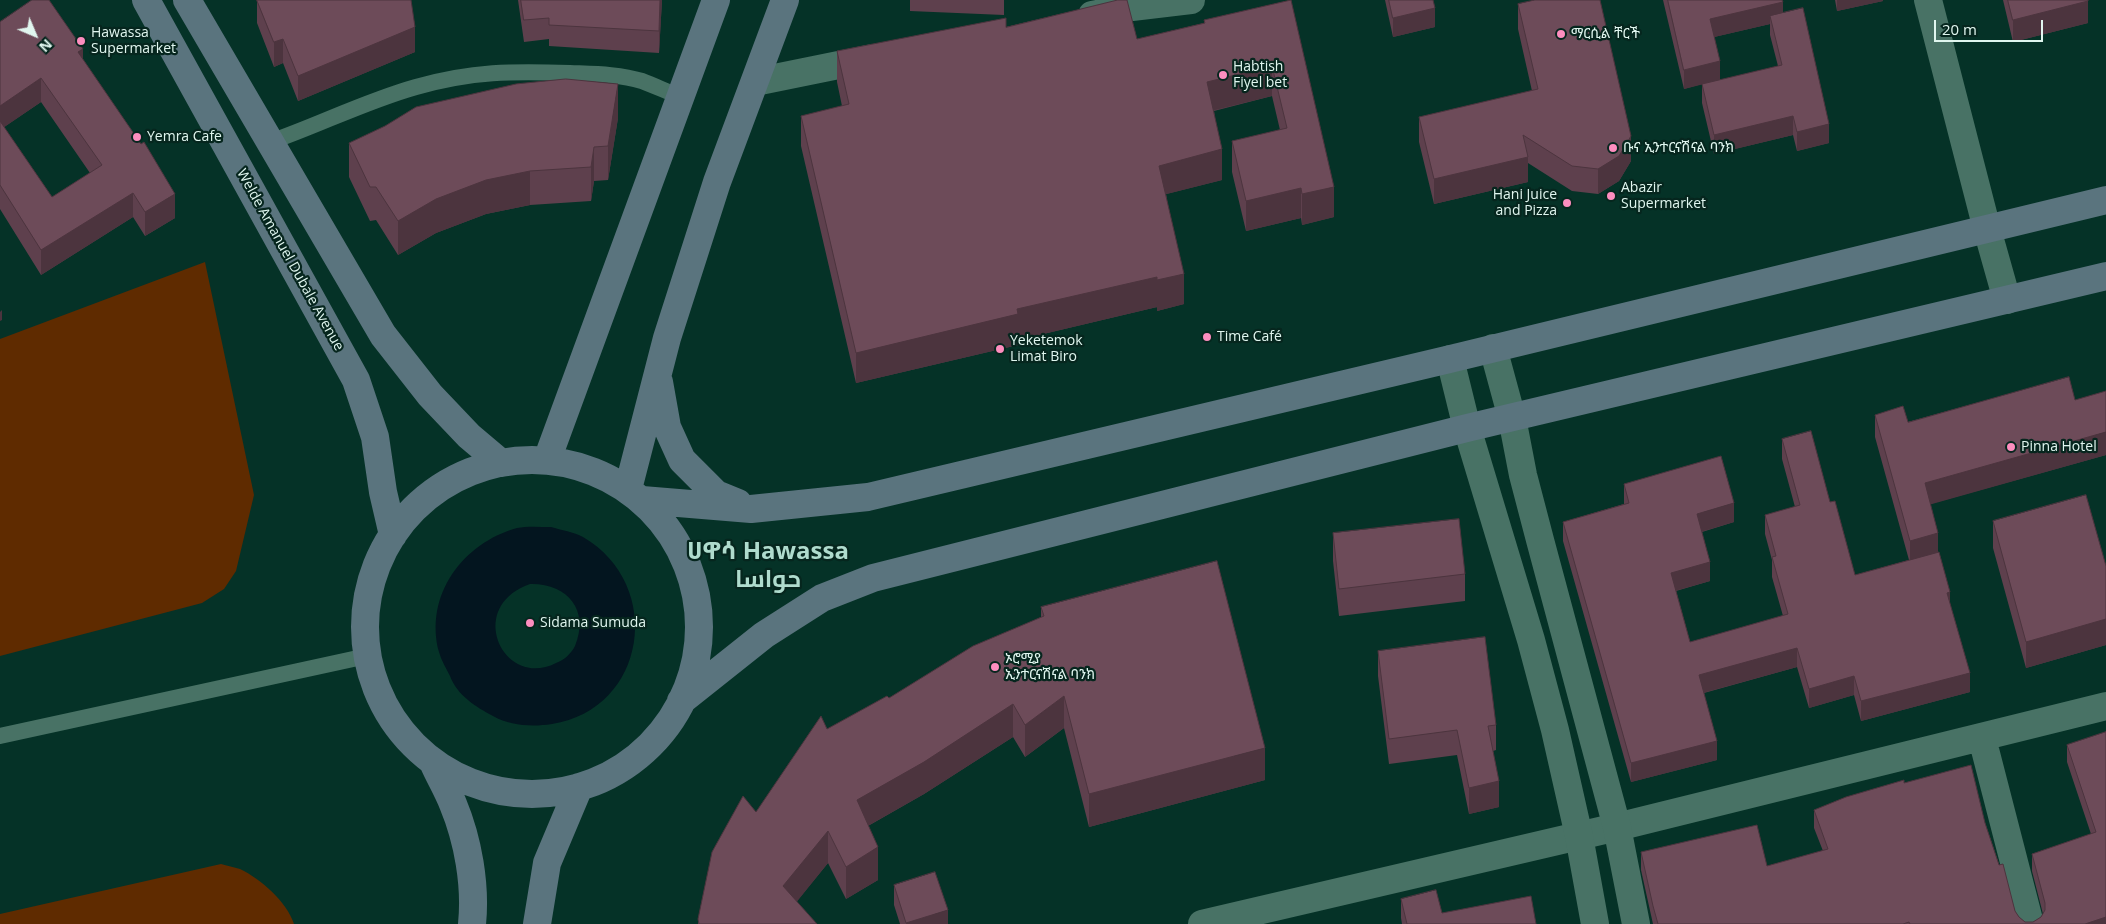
<!DOCTYPE html>
<meta charset="utf-8">
<style>
body{margin:0}
#map{position:relative;width:2106px;height:924px;overflow:hidden;background:#053227;font-family:"Open Sans",sans-serif}
canvas{display:block}
.north{position:absolute;left:10px;top:10px;width:50px;height:50px;-webkit-text-stroke:4px #06261e;paint-order:stroke;rotate:135deg;font-size:14px;font-weight:700;line-height:20px;text-align:center;color:#e0f6ef}
.north::after{content:'';display:block;margin:auto;width:18px;height:22px;background:#e0f6ef;clip-path:polygon(50% 0,100% 100%,50% 72%,0 100%)}
.scale{position:absolute;left:1934px;top:20px;width:109px;height:22px;box-sizing:border-box;border:2px solid #e0f6ef;border-top:0;padding-left:6px;font-size:15px;line-height:18px;white-space:nowrap;color:#e0f6ef;-webkit-text-stroke:4px #06261e;paint-order:stroke}
</style>
<div id="map">
<canvas width="2106" height="924"></canvas>
<div class="north">N</div>
<div class="scale">20 m</div>
</div>
<script>
const context = document.querySelector('canvas').getContext('2d');
context.lineJoin = 'round';
function fillPath(path, color) { context.fillStyle = color; context.fill(path, 'evenodd'); }
function stroke(path, color, width, dash) { context.strokeStyle = color; context.lineWidth = width; context.lineCap = dash ? 'butt' : 'round'; context.setLineDash(dash || []); context.stroke(path); }
function write(font, color, halo, rows, align = 'center') {
  context.font = font + ' "Open Sans",Cairo,"Noto Sans Ethiopic",sans-serif'; context.lineWidth = 4.5; context.setLineDash([]); context.textBaseline = 'middle'; context.strokeStyle = halo; context.fillStyle = color; for (const [text, x, y, turn = 0] of rows) {
    context.save(); context.translate(x, y); context.rotate((+turn || 0) * Math.PI / 180); context.textAlign = isNaN(turn) ? turn : align; if (halo) context.strokeText(text, 0, 0); context.fillText(text, 0, 0); context.restore();
  }
}
const green = new Path2D(`
 M 205,262 L 254,495 L 236,571 L 224,589 L 202,603 L 0,656 L 0,339 Z
 M 221,864 C 227,866 234,867 240,869 C 261,879 287,902 294,924 L 0,924 L 0,914 Z`);
const water = new Path2D(`
 M 551,527 C 561,530 574,532 583,537 C 665,585 647,709 552,724 C 532,727 511,726 493,716 C 476,707 457,695 450,676 C 446,668 441,660 439,652 C 424,595 463,543 517,528 C 527,526 540,527 551,527 ZM 530,584 C 567,583 590,610 575,646 C 571,654 564,660 556,663 C 504,690 464,607 530,584 Z`);
const service = new Path2D(`
 M 270,142 C 319,125 366,101 416,87 C 472,71 513,71 570,73 C 594,74 619,74 642,81 C 655,86 668,92 681,97
 M 0,736 L 367,656`);
const minor = new Path2D(`
 M 1928,0 L 1987,229 L 2007,300
 M 1092,15 L 1132,7 L 1191,0
 M 755,82 L 873,58
 M 1982,738 L 2030,924
 M 1202,924 L 1617,827 L 2106,706`);
const tertiary = new Path2D(`
 M 1493,348 L 1512,418 L 1523,475 L 1540,540 L 1617,827 L 1636,924
 M 1450,359 L 1467,428 L 1531,640 L 1555,730 L 1579,836 L 1595,924`);
const secondary = new Path2D(`
 M 146,0 L 356,380 L 375,437 L 383,492 L 393,535
 M 187,0 L 383,335 L 430,395 L 469,436 L 501,463
 M 659,382 L 667,427 L 682,460 L 716,494 L 738,503
 M 547,460 L 716,0
 M365 627a167 167 0 1 1 334 0a167 167 0 1 1-334 0Z
 M 628,489 L 667,338 L 717,182 L 785,0
 M 642,500 L 751,509 L 868,497 L 1450,359 L 2106,200
 M 681,701 L 764,635 L 822,598 L 873,578 L 1467,428 L 2106,276
 M 433,762 C 439,776 447,789 453,804 C 468,840 476,885 472,924
 M 537,924 L 547,863 L 579,787`);
const wall = new Path2D(`
 M 257,0 L 411,0 L 415,52 L 298,101 L 283,63 L 274,67 L 257,23 Z
 M 518,0 L 662,0 L 659,53 L 549,46 L 549,39 L 524,42 Z
 M 910,0 L 1004,0 L 1004,15 L 910,11 Z
 M 1291,0 L 1334,217 L 1302,225 L 1301,218 L 1246,231 L 1232,172 L 1232,141 L 1280,130 L 1272,96 L 1214,111 L 1222,180 L 1166,194 L 1184,304 L 1157,311 L 1157,307 L 1018,340 L 1018,345 L 856,383 L 801,146 L 801,116 L 842,106 L 837,82 L 837,51 L 1006,27 L 1137,39 L 1204,23 L 1204,20 Z
 M 1385,0 L 1433,0 L 1435,27 L 1393,37 Z
 M 1663,0 L 1782,0 L 1783,13 L 1829,143 L 1797,151 L 1793,135 L 1714,154 L 1702,103 L 1702,84 L 1684,89 ZM 1770,24 L 1770,35 L 1778,66 L 1720,80 L 1714,37 Z
 M 1835,0 L 1883,0 L 1883,1 L 1837,11 Z
 M 2003,0 L 2088,0 L 2088,23 L 2013,42 Z
 M 1518,4 L 1631,161 L 1619,181 L 1598,194 L 1572,191 L 1528,163 L 1528,182 L 1434,204 L 1419,142 L 1419,117 L 1532,91 L 1518,29 Z
 M 0,22 L 83,60 L 175,218 L 145,236 L 133,217 L 41,275 L 0,209 ZM 41,102 L 90,173 L 52,197 L 4,127 Z
 M 618,118 L 608,180 L 594,181 L 591,201 L 530,205 L 486,214 L 436,233 L 398,255 L 376,220 L 370,221 L 349,177 L 349,143 Z
 M 2075,400 L 2106,455 L 1930,504 L 1938,552 L 1970,692 L 1861,721 L 1854,695 L 1809,708 L 1797,667 L 1704,693 L 1717,760 L 1631,782 L 1563,541 L 1563,522 L 1624,504 L 1624,484 L 1734,522 L 1702,532 L 1710,581 L 1676,591 L 1690,642 L 1783,616 L 1772,577 L 1772,560 L 1765,534 L 1765,515 L 1795,507 L 1782,459 L 1782,439 L 1830,502 L 1855,575 L 1909,560 L 1875,437 L 1875,415 L 1908,422 Z
 M 1993,521 L 2106,566 L 2106,645 L 2026,668 L 1993,548 Z
 M 1333,533 L 1465,574 L 1465,601 L 1339,616 L 1333,561 Z
 M 1041,607 L 1265,780 L 1089,827 L 1064,728 L 1025,757 L 1013,737 L 924,794 L 868,826 L 878,880 L 846,899 L 828,863 L 796,902 L 817,924 L 698,924 L 698,919 L 756,812 L 889,698 L 1041,617 Z
 M 1378,651 L 1496,725 L 1496,750 L 1493,751 L 1499,807 L 1469,814 L 1457,755 L 1389,764 L 1378,676 Z
 M 2106,732 L 2106,924 L 1653,924 L 1641,870 L 1641,852 L 1767,866 L 1823,851 L 1814,828 L 1814,810 L 1904,783 L 1985,823 L 2015,911 L 2019,917 L 2025,922 L 2033,922 L 2041,917 L 2043,914 L 2032,871 L 2032,854 L 2091,834 L 2067,762 L 2067,745 Z
 M 894,885 L 948,924 L 900,924 L 894,905 Z
 M 1401,899 L 1442,913 L 1536,924 L 1402,924 L 1401,918 Z`);
const shadedWall = new Path2D(`
 M 660,0 L 662,0 L 659,53 L 659,31 Z
 M 1837,0 L 1883,0 L 1883,1 L 1837,11 Z
 M 2088,1 L 2088,23 L 2013,42 L 2013,20 Z
 M 1783,2 L 1783,21 L 1770,16 L 1770,24 L 1710,38 L 1710,19 Z
 M 1435,8 L 1435,27 L 1393,37 L 1393,18 Z
 M 415,27 L 415,52 L 298,101 L 298,76 Z
 M 283,39 L 283,63 L 274,67 L 274,42 Z
 M 83,49 L 83,73 L 78,52 Z
 M 1720,61 L 1720,80 L 1684,89 L 1684,70 Z
 M 1272,66 L 1272,96 L 1207,112 L 1207,82 Z
 M 41,78 L 41,102 L 0,130 L 0,106 Z
 M 618,84 L 618,118 L 608,180 L 608,146 Z
 M 1793,116 L 1793,135 L 1714,154 L 1714,135 Z
 M 1829,124 L 1829,143 L 1797,151 L 1797,132 Z
 M 1631,136 L 1631,161 L 1619,181 L 1598,194 L 1598,169 Z
 M 594,147 L 594,181 L 591,201 L 591,167 Z
 M 1222,149 L 1222,180 L 1159,196 L 1159,166 Z
 M 1528,157 L 1528,182 L 1434,204 L 1434,179 Z
 M 530,171 L 530,205 L 486,214 L 436,233 L 398,255 L 398,221 L 436,199 L 486,180 Z
 M 1334,187 L 1334,217 L 1302,225 L 1302,194 Z
 M 1301,188 L 1301,218 L 1246,231 L 1246,201 Z
 M 133,193 L 133,217 L 41,275 L 41,250 Z
 M 175,194 L 175,218 L 145,236 L 145,212 Z
 M 1184,274 L 1184,304 L 1157,311 L 1157,280 Z
 M 1157,277 L 1157,307 L 1018,340 L 1018,345 L 856,383 L 856,353 L 1017,309 Z
 M 2,310 L 2,320 L 0,321 L 0,312 Z
 M 2106,432 L 2106,455 L 1925,506 L 1925,483 Z
 M 1734,503 L 1734,522 L 1697,533 L 1697,514 Z
 M 1938,533 L 1938,555 L 1910,563 L 1910,541 Z
 M 1710,562 L 1710,581 L 1671,592 L 1671,573 Z
 M 1950,592 L 1950,611 L 1947,593 Z
 M 2106,619 L 2106,645 L 2026,668 L 2026,642 Z
 M 1797,648 L 1797,667 L 1699,694 L 1699,675 Z
 M 1970,673 L 1970,692 L 1861,721 L 1861,701 Z
 M 1854,676 L 1854,695 L 1809,708 L 1809,689 Z
 M 1064,696 L 1064,728 L 1025,757 L 1025,725 Z
 M 1013,704 L 1013,737 L 924,794 L 857,832 L 857,800 Z
 M 1717,741 L 1717,760 L 1631,782 L 1631,763 Z
 M 1265,748 L 1265,780 L 1089,827 L 1089,794 Z
 M 1499,781 L 1499,807 L 1469,814 L 1469,788 Z
 M 828,831 L 828,863 L 783,919 L 783,886 Z
 M 878,847 L 878,880 L 846,899 L 846,867 Z
 M 948,910 L 948,924 L 906,924 L 906,923 Z
 M 2106,917 L 2106,924 L 2085,924 Z`);
const building = new Path2D(`
 M 32,0 L 49,0 L 83,49 L 78,52 L 141,144 L 144,142 L 175,194 L 145,212 L 133,193 L 41,250 L 0,185 L 0,121 L 52,197 L 102,165 L 41,78 L 0,106 L 0,22 Z
 M 257,0 L 411,0 L 415,27 L 298,76 L 283,39 L 274,42 Z
 M 521,0 L 660,0 L 659,31 L 549,25 L 549,18 L 524,20 Z
 M 1118,0 L 1127,0 L 1137,39 L 1205,23 L 1204,20 L 1291,0 L 1334,187 L 1302,194 L 1301,188 L 1246,201 L 1232,141 L 1287,128 L 1272,66 L 1207,82 L 1222,149 L 1159,166 L 1184,274 L 1157,280 L 1157,277 L 1017,309 L 1018,314 L 856,353 L 801,116 L 849,104 L 837,51 L 1006,18 L 1006,27 Z
 M 1389,0 L 1433,0 L 1435,8 L 1393,18 Z
 M 1535,0 L 1600,0 L 1631,136 L 1619,156 L 1598,169 L 1572,166 L 1523,135 L 1528,157 L 1434,179 L 1419,117 L 1538,89 L 1518,4 Z
 M 1668,0 L 1782,0 L 1783,2 L 1710,19 L 1720,61 L 1684,70 Z
 M 2008,0 L 2088,0 L 2088,1 L 2013,20 Z
 M 1803,8 L 1829,124 L 1797,132 L 1793,116 L 1714,135 L 1702,84 L 1782,65 L 1770,16 Z
 M 566,79 L 618,84 L 608,146 L 594,147 L 591,167 L 530,171 L 486,180 L 436,199 L 398,221 L 376,187 L 370,187 L 349,143 L 385,126 L 416,107 L 516,84 Z
 M 2069,377 L 2075,400 L 2106,391 L 2106,432 L 1925,483 L 1938,533 L 1910,541 L 1875,415 L 1903,406 L 1908,422 Z
 M 1811,431 L 1830,502 L 1835,501 L 1855,575 L 1939,552 L 1950,592 L 1947,593 L 1970,673 L 1861,701 L 1854,676 L 1809,689 L 1797,648 L 1699,675 L 1717,741 L 1631,763 L 1563,522 L 1629,503 L 1624,484 L 1721,456 L 1734,503 L 1697,514 L 1710,562 L 1671,573 L 1690,642 L 1788,614 L 1772,557 L 1776,556 L 1765,515 L 1800,505 L 1782,439 Z
 M 2086,495 L 2106,566 L 2106,619 L 2026,642 L 1993,521 Z
 M 1459,519 L 1465,574 L 1339,589 L 1333,533 Z
 M 1217,561 L 1265,748 L 1089,794 L 1064,696 L 1025,725 L 1013,704 L 924,762 L 857,800 L 878,847 L 846,867 L 828,831 L 783,886 L 817,924 L 699,924 L 698,919 L 712,852 L 743,796 L 756,812 L 821,716 L 827,729 L 887,696 L 889,698 L 973,646 L 1044,616 L 1041,607 Z
 M 1485,637 L 1496,725 L 1488,726 L 1499,781 L 1469,788 L 1457,730 L 1389,739 L 1378,651 Z
 M 2106,732 L 2106,917 L 2085,924 L 1910,924 L 1909,922 L 1903,924 L 1658,924 L 1653,906 L 1641,852 L 1757,825 L 1767,866 L 1828,849 L 1814,810 L 1846,797 L 1904,780 L 1904,783 L 1971,765 L 1985,823 L 1999,865 L 2003,864 L 2015,911 L 2019,917 L 2025,922 L 2033,922 L 2041,917 L 2045,910 L 2045,903 L 2032,854 L 2096,832 L 2067,745 Z
 M 935,872 L 948,910 L 906,923 L 894,885 Z
 M 1436,890 L 1442,913 L 1531,896 L 1536,924 L 1407,924 L 1401,899 Z`);
const markers = [
 [1561,34,5,"#fd8ebf"],
 [81,41,5,"#fd8ebf"],
 [1223,75,5,"#fd8ebf"],
 [137,137,5,"#fd8ebf"],
 [1613,148,5,"#fd8ebf"],
 [1611,196,5,"#fd8ebf"],
 [1567,203,5,"#fd8ebf"],
 [1207,337,5,"#fd8ebf"],
 [1000,349,5,"#fd8ebf"],
 [2011,447,5,"#fd8ebf"],
 [530,623,5,"#fd8ebf"],
 [995,667,5,"#fd8ebf"]
];
const poiNames = [
 ["Hawassa",91,33],
 ["Supermarket",91,49],
 ["ማርሲል ቸርች",1571,34],
 ["Habtish",1233,67],
 ["Fiyel bet",1233,83],
 ["Yemra Cafe",147,137],
 ["ቡና ኢንተርናሽናል ባንክ",1623,148],
 ["Abazir",1621,188],
 ["Supermarket",1621,204],
 ["Hani Juice",1557,195,"right"],
 ["and Pizza",1557,211,"right"],
 ["Time Café",1217,337],
 ["Yeketemok",1010,341],
 ["Limat Biro",1010,357],
 ["Pinna Hotel",2021,447],
 ["Sidama Sumuda",540,623],
 ["ኦሮሚያ",1005,659],
 ["ኢንተርናሽናል ባንክ",1005,675]
];
const streetNames = [
 ["Welde Amanuel Dubale Avenue",290,260,61]
];
const townNames = [
 ["ሀዋሳ Hawassa",768,552],
 ["حواسا",768,580]
];
fillPath(green, '#5f2b00');
fillPath(water, '#03151f');
stroke(service, '#487265', 16);
stroke(minor, '#487265', 28);
stroke(tertiary, '#487265', 28);
stroke(secondary, '#5a747e', 28);
fillPath(wall, '#5e404d');
fillPath(shadedWall, '#4c343e');
fillPath(building, '#6d4b59');
stroke(building, '#4c343e', 1);
for (const [x, y, r, color] of markers) { const dot = new Path2D(); dot.arc(x, y, r, 0, 2 * Math.PI); context.fillStyle = color; context.fill(dot); stroke(dot, '#06261e', 2); }
write('14px', '#e0f6ef', '#06261e', poiNames, 'left');
write('14px', '#e0f6ef', '#06261e', streetNames);
write('bold 24px', '#afdbcd', '#06261e', townNames);
</script>
